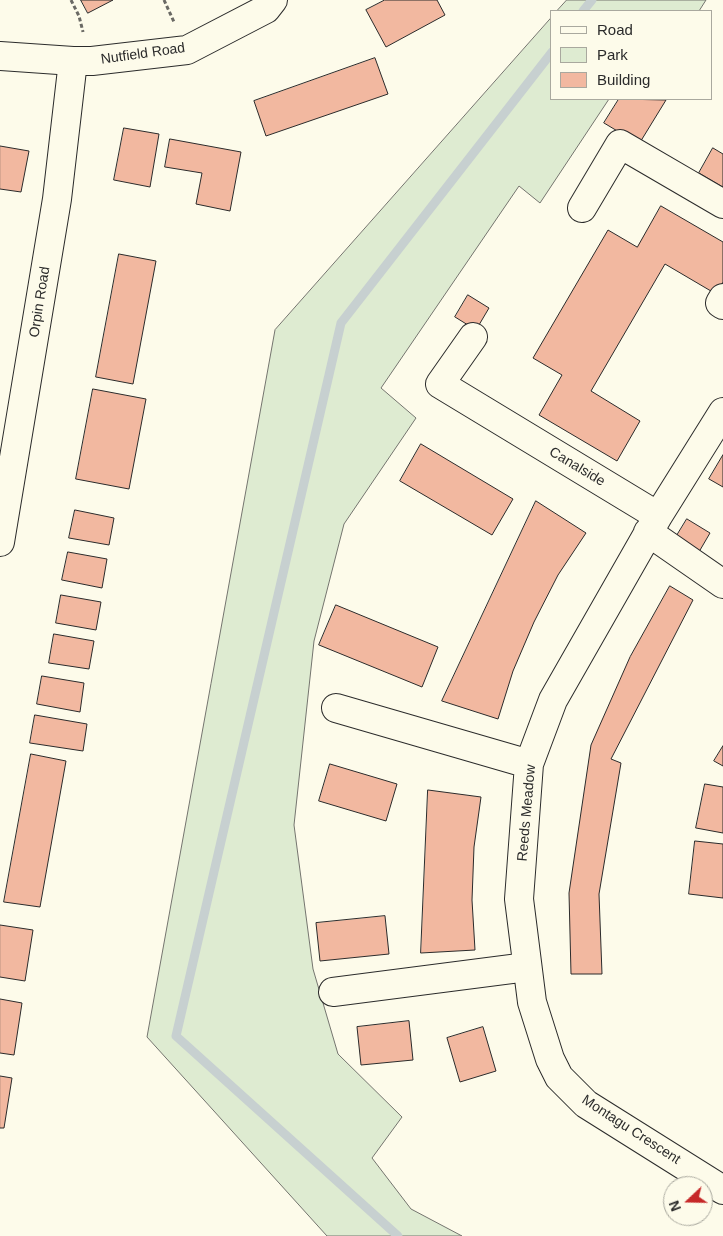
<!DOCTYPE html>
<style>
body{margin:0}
#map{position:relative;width:723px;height:1236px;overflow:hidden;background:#fdfbea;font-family:Helvetica,sans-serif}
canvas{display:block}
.legend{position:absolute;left:550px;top:10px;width:162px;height:90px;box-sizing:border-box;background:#fdfbea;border:1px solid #a9a89e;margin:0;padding:6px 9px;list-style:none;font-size:15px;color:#2b2b2b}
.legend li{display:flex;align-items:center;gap:10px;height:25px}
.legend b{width:25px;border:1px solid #a9a89e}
.north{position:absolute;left:663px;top:1176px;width:50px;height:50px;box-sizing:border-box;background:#fdfbea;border:1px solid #a9a89e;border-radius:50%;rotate:249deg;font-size:14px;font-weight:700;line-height:20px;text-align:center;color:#2b2b2b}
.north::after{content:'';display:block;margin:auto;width:18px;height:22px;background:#c62828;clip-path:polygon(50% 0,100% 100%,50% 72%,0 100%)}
</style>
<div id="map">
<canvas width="723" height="1236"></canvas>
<ul class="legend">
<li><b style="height:6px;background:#fdfbea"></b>Road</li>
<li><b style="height:14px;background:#deebd1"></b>Park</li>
<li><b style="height:14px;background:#f2b8a0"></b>Building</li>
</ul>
<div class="north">N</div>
</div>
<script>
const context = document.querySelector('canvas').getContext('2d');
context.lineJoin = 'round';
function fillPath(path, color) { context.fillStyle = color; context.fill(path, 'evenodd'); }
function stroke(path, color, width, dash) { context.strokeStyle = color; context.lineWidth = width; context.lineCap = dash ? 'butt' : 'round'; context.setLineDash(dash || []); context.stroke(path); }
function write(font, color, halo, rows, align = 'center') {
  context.font = font + ' Helvetica,sans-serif'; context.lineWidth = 4; context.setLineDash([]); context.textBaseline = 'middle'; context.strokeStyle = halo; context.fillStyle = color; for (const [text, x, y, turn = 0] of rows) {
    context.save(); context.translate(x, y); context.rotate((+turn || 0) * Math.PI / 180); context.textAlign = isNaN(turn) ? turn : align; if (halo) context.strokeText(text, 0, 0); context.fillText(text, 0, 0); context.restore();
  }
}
const green = new Path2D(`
 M 567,0 L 706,0 L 699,11 L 557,11 Z
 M 552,17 L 552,99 L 609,99 L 540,203 L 519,186 L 381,388 L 416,418 L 344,524 L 314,641 L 294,825 L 313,969 L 338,1054 L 402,1117 L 372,1158 L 411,1209 L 462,1236 L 327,1236 L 147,1037 L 275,330 Z`);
const stream = new Path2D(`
 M 583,11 L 592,0
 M 398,1236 L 176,1036 L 341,323 L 552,52`);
const building = new Path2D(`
 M 81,0 L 113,0 L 88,13 Z
 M 385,0 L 437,0 L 445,15 L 386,47 L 366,10 Z
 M 375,58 L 388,94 L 266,136 L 254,101 Z
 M 619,99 L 666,100 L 639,144 L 604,123 Z
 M 124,128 L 159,134 L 150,187 L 114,180 Z
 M 170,139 L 241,152 L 230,211 L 196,204 L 202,173 L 165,167 Z
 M 0,146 L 29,151 L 21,192 L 0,189 Z
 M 713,148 L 723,154 L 723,187 L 699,173 Z
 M 661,206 L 723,242 L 723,282 L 716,294 L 665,264 L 591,391 L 640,421 L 617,461 L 539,415 L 562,375 L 533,358 L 608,230 L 637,247 Z
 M 119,254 L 156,261 L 133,384 L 96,377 Z
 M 468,295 L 489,308 L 476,330 L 455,317 Z
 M 93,389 L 146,399 L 129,489 L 76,479 Z
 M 421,444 L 513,499 L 492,535 L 400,481 Z
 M 723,455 L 723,487 L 709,479 Z
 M 536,501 L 586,533 L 558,575 L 534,622 L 513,671 L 498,719 L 442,701 Z
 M 75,510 L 114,518 L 109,545 L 69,538 Z
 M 687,519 L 710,533 L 696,557 L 673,542 Z
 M 68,552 L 107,559 L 102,588 L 62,580 Z
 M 670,586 L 693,600 L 611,759 L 621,763 L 599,894 L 602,974 L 571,974 L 569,893 L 591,745 L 630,657 Z
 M 61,595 L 101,602 L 96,630 L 56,623 Z
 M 336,605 L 438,647 L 422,687 L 319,645 Z
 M 54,634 L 94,641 L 89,669 L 49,663 Z
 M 42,676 L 84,683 L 80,712 L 37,704 Z
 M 35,715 L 87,724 L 83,751 L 30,743 Z
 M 723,746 L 723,766 L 714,761 Z
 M 31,754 L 66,761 L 40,907 L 4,902 Z
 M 330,764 L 397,784 L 386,821 L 319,801 Z
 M 705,784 L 723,787 L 723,833 L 696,828 Z
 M 428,790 L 481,797 L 474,847 L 472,900 L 475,950 L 421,953 Z
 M 695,841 L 723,844 L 723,898 L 689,894 Z
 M 385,916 L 389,954 L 320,961 L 316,923 Z
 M 0,925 L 33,930 L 25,981 L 0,977 Z
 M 0,999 L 22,1003 L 14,1055 L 0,1053 Z
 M 409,1021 L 413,1060 L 361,1065 L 357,1027 Z
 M 483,1027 L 496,1071 L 460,1082 L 447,1038 Z
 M 0,1076 L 12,1078 L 4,1128 L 0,1128 Z`);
const path = new Path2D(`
 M 71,0 L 79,16 L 83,32
 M 164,0 L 174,22`);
const street = new Path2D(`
 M 582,208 L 620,144 L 723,204
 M 723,298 L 720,303 L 723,305
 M 473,337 L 440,384 L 658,516 L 723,412
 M 658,516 L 553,700 L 529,764 L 519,899 L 532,1002 L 550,1059 L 559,1077 L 586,1104 L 723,1190
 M 648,532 L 723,584
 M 0,542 L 57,199 L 73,61
 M 336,708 L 529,764
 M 333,992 L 527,967`);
const secondary = new Path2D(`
 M 0,56 L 73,61 L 92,61 L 187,50 L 266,9 L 273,0`);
const streetNames = [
 ["Nutfield Road",143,54,-8],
 ["Orpin Road",40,302,-81],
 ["Canalside",577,467,31],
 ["Reeds Meadow",527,813,-85],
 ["Montagu Crescent",631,1130,33]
];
fillPath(green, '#deebd1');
stroke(green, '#74746e', 1);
stroke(stream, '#c7d0d0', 9);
fillPath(building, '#f2b8a0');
stroke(building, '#2b2b2b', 1);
stroke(street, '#2b2b2b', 30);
stroke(secondary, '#2b2b2b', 30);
stroke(path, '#6a6964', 3, [4, 2.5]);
stroke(street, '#fdfbea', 28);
stroke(secondary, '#fdfbea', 28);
write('14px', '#2b2b2b', '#fdfbea', streetNames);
</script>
